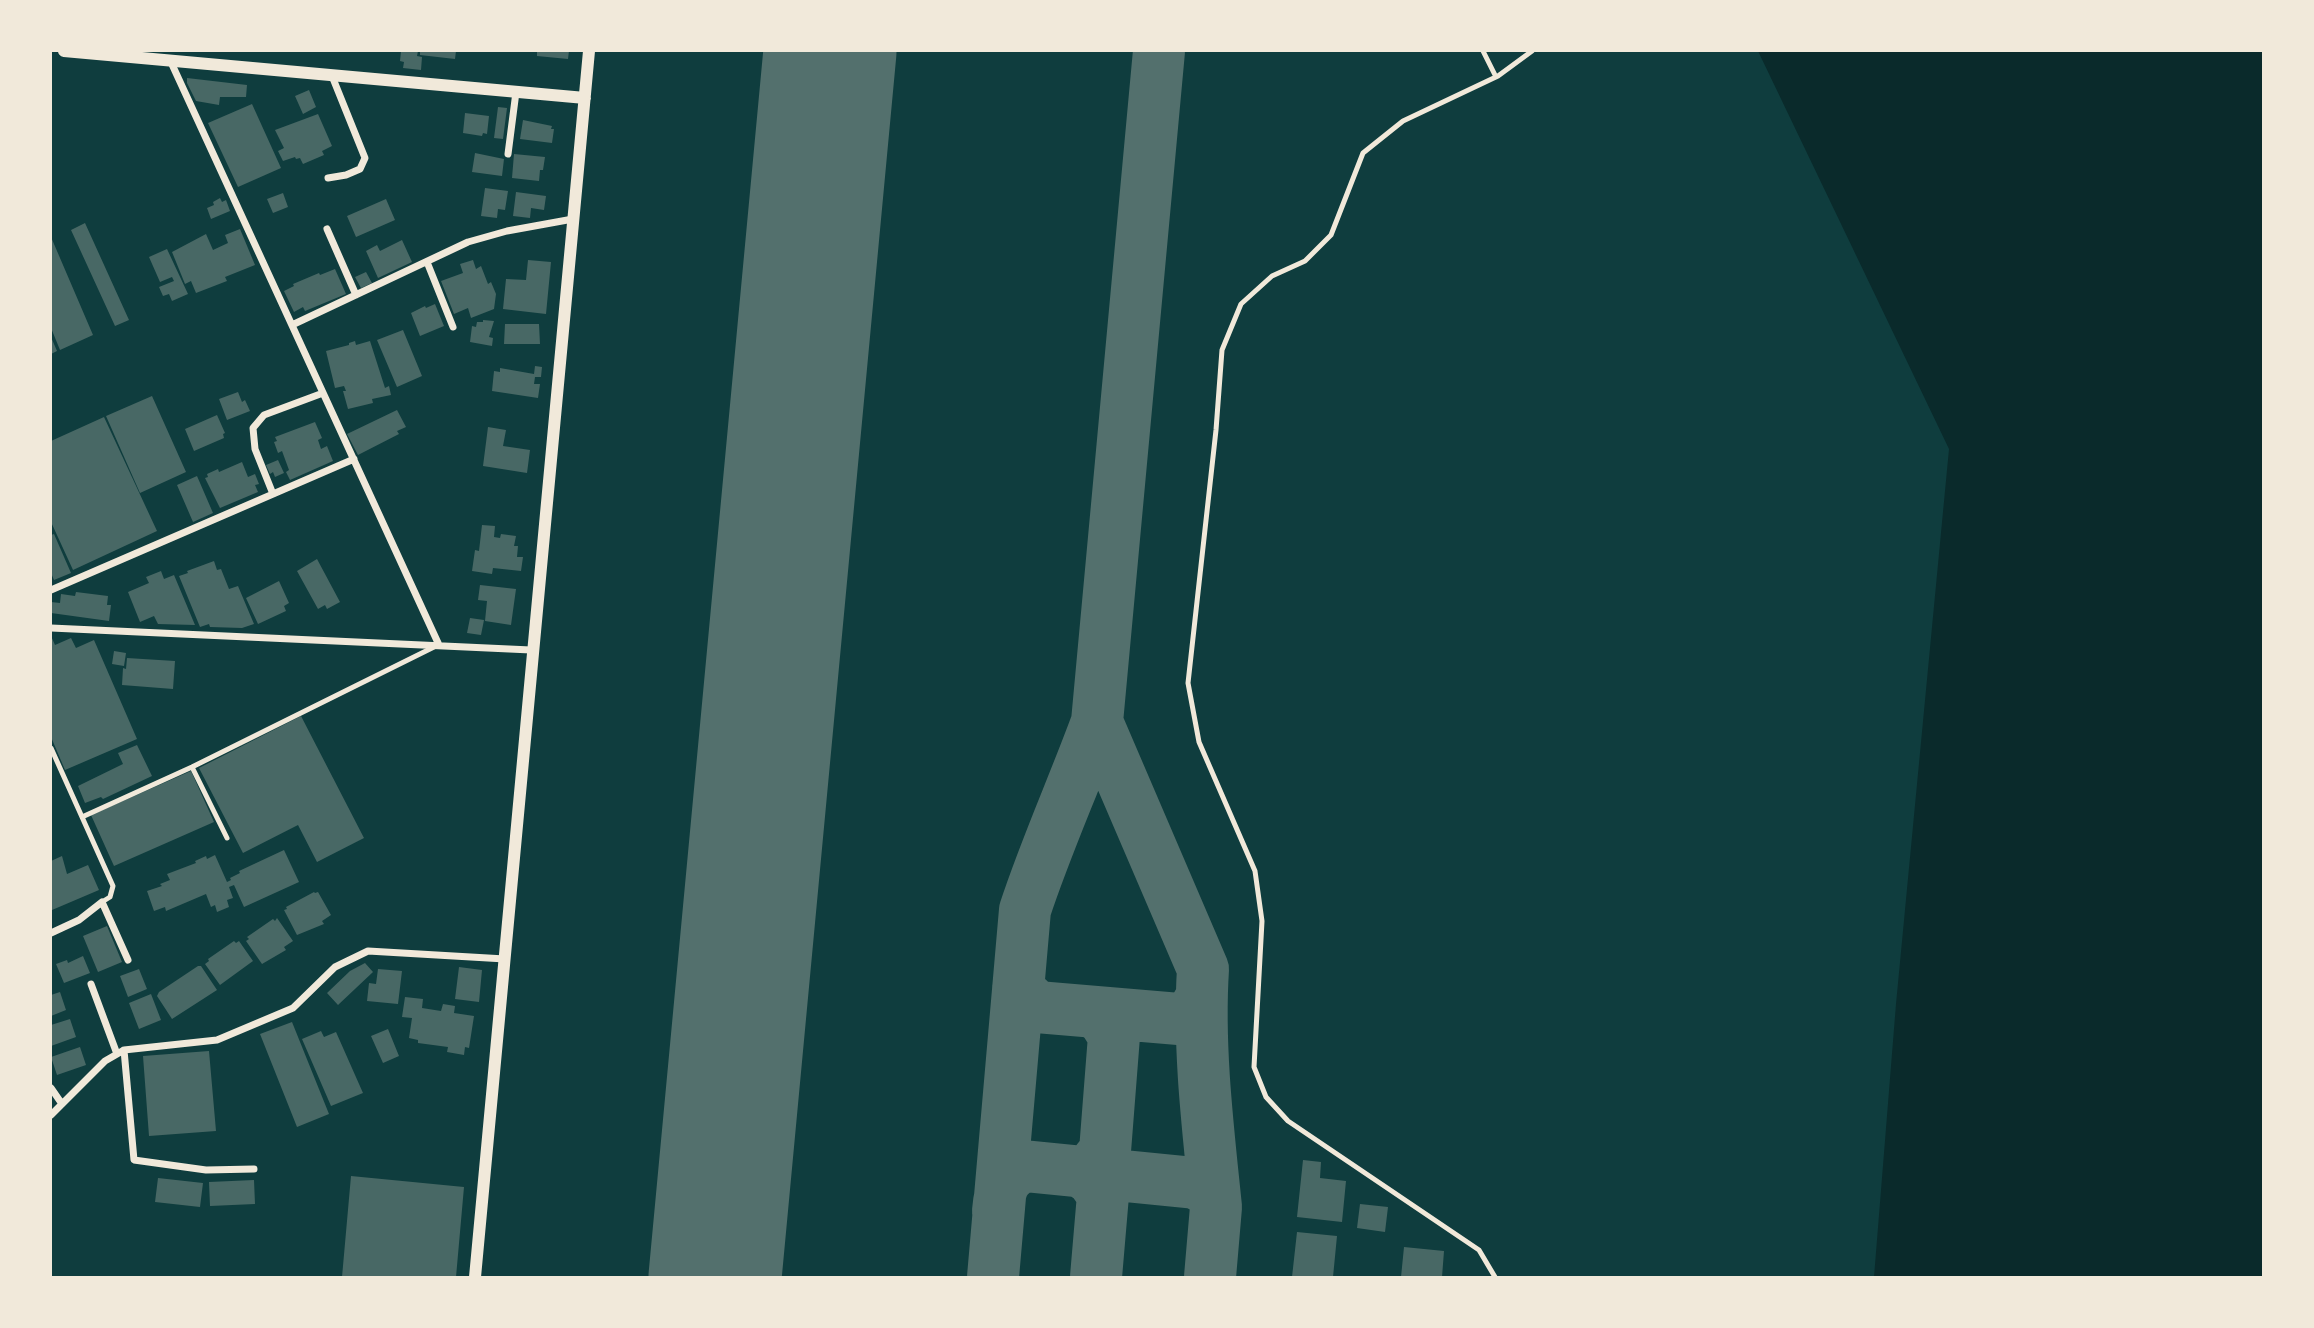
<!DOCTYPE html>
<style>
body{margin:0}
#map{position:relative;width:2314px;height:1328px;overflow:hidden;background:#0f3d3e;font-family:"Work Sans",sans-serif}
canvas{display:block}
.frame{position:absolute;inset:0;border:52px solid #f1e9da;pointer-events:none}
</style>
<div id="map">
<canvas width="2314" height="1328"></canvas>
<div class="frame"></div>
</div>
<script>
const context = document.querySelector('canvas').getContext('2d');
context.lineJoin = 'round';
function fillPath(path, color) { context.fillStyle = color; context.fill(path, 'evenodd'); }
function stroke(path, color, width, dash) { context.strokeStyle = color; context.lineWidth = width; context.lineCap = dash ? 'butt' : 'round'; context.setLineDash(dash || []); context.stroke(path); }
const water = new Path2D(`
 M 1758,51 L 2263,51 L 2263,1277 L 1874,1277 L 1896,1004 L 1949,449 Z`);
const taxiway = new Path2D(`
 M 1097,722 L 1203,969 C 1198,1048 1208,1129 1216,1207
 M 1018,989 L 1037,1007 L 1179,1019 L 1193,1012 L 1201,998
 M 1081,1172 L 1093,1166 L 1105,1151 L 1114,1036 L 1104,1020 L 1093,1012
 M 1081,1172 L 1092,1179 L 1103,1195 L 1096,1277
 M 998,1211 C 1000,1189 1002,1177 1024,1166 L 1195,1183 L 1211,1191 L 1216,1207 L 1210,1277
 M 993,1277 L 1025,910 C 1046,846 1074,785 1097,722 L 1159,51`);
const runway = new Path2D(`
 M 715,1277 L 830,51`);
const building = new Path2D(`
 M 401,51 L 418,51 L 417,56 L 422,57 L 421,70 L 403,68 L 404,62 L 400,61 Z
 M 420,51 L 456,51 L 455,59 L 420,55 Z
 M 537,51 L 569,51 L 568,59 L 537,56 Z
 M 187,78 L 247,85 L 246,97 L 220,97 L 219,105 L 196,101 L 187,83 Z
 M 309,90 L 316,107 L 303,114 L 295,96 Z
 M 252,104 L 281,168 L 238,187 L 208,123 Z
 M 498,107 L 507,108 L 503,139 L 494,138 Z
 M 465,113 L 489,116 L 487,134 L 483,133 L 482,136 L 463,133 Z
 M 318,114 L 332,146 L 322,151 L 324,155 L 303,164 L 300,158 L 296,159 L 295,157 L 283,161 L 278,151 L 284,148 L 275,130 Z
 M 523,120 L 552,126 L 551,129 L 554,129 L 552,143 L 520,139 Z
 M 475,153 L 504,159 L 502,176 L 472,172 Z
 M 514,154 L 545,157 L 543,170 L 540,170 L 539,181 L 512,178 Z
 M 485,188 L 508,191 L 505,210 L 498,209 L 497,218 L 481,216 Z
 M 516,192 L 546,196 L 544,210 L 531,208 L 530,218 L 513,216 Z
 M 283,193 L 288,207 L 273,213 L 267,199 Z
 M 220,198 L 222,202 L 226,200 L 230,211 L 211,219 L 207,208 L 214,205 L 213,202 Z
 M 386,199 L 395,220 L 356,237 L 347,216 Z
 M 85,223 L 129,320 L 115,326 L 71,230 Z
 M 240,229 L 255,265 L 225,277 L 227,281 L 196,293 L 191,281 L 185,284 L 172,252 L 206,234 L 213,250 L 228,243 L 225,235 Z
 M 51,237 L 93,335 L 60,350 L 51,328 Z
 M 402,240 L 412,262 L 378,278 L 366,251 L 377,245 L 380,251 Z
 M 167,249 L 188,294 L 172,301 L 169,294 L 163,296 L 159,287 L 174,281 L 172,277 L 160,282 L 149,257 Z
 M 473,260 L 476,269 L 481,266 L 488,284 L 491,282 L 496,294 L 494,309 L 471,318 L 468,308 L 454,314 L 441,281 L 463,273 L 460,264 Z
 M 528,260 L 551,262 L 546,314 L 503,309 L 506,279 L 526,280 Z
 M 335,269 L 346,294 L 305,311 L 303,307 L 294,312 L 284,291 L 294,286 L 293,284 L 319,273 L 320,275 Z
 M 366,272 L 372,283 L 361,288 L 355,277 Z
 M 435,304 L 444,326 L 420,336 L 411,313 L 425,306 L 426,308 Z
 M 483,320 L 494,321 L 489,337 L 493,338 L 492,346 L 470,342 L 472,326 L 476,327 L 477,322 L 483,322 Z
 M 505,324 L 539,324 L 540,344 L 504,344 Z
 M 403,330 L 422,376 L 397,387 L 377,340 Z
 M 51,337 L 57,351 L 51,354 Z
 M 355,341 L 356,345 L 370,341 L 385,388 L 389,386 L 391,395 L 372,399 L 373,403 L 348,409 L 343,391 L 346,391 L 344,386 L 335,388 L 326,351 L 349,345 L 349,343 Z
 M 535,366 L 542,367 L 541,377 L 535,377 L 534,384 L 540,384 L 538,398 L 492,391 L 494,371 L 500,372 L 500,368 L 534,374 Z
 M 238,392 L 242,402 L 245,400 L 250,411 L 227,420 L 219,399 Z
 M 152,396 L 186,472 L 140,493 L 106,416 Z
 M 397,410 L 406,427 L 397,431 L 399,434 L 358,455 L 347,434 Z
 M 217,415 L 225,433 L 223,434 L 224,438 L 194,451 L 185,429 Z
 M 104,417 L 157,531 L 73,570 L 51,522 L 51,441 Z
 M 315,422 L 322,438 L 318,440 L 321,449 L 327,446 L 333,461 L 290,480 L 286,472 L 289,470 L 282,451 L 278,453 L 274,442 L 277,441 L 275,437 Z
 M 488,427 L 506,430 L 503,446 L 530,450 L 527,473 L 483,466 Z
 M 278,460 L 284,473 L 275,477 L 273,472 L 270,474 L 266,465 Z
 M 242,462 L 248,477 L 255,474 L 259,484 L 255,485 L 258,492 L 220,508 L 205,478 L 208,477 L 207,474 L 218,469 L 219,472 Z
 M 197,476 L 213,513 L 193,522 L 177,485 Z
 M 482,525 L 495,526 L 494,537 L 500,538 L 501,534 L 516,536 L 514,546 L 518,546 L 517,557 L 523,557 L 521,571 L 493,568 L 492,574 L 472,571 L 475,550 L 479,551 Z
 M 54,534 L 71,573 L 54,580 L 51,573 L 51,535 Z
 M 317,559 L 340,602 L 327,609 L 325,605 L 318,609 L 297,571 Z
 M 214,561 L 217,570 L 221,569 L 229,589 L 238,586 L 254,624 L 242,628 L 210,627 L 209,624 L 200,627 L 179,576 L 188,573 L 187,571 Z
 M 161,571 L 164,579 L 174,575 L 195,625 L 158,624 L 154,616 L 140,622 L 128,592 L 149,583 L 146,577 Z
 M 279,581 L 289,603 L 284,606 L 286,611 L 258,624 L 246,598 Z
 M 480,585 L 516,589 L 511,625 L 485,621 L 487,601 L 478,600 Z
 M 76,592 L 108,596 L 107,605 L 111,605 L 109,621 L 51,613 L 51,602 L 60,603 L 61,594 L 75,596 Z
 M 470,618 L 484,620 L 481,635 L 467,633 Z
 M 51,636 L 55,645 L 71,638 L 76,648 L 94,640 L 137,739 L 65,770 L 51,737 Z
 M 114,651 L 126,653 L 124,666 L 112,664 Z
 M 127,658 L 175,661 L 173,689 L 122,685 L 123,668 L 126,669 Z
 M 301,716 L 364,838 L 317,862 L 298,825 L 243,853 L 199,768 Z
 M 137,745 L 152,776 L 103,799 L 101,797 L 85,803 L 78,786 L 123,764 L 118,753 Z
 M 191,771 L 214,822 L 114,866 L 91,815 Z
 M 284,850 L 299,882 L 244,907 L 234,885 L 229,887 L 233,898 L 227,900 L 229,907 L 217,912 L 215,905 L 211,907 L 206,894 L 166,911 L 165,907 L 154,911 L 147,891 L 162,886 L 160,884 L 170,880 L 167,874 L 196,863 L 195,861 L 206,856 L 207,859 L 215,855 L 227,882 L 231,880 L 230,878 L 240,873 L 239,871 Z
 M 62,856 L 67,874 L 88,865 L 99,890 L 52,910 L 51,861 Z
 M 314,892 L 315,893 L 318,892 L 331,915 L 322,921 L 324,924 L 297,935 L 284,910 L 287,909 L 286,907 Z
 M 277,918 L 293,941 L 284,947 L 286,950 L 262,964 L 246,941 L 249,939 L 247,937 L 273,919 L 275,921 Z
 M 107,926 L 122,962 L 98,972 L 83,936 Z
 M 234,941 L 236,943 L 239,941 L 253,961 L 220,985 L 205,964 L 209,961 L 208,959 Z
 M 83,956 L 90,973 L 64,983 L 56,964 L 67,960 L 68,963 Z
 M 365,963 L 373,972 L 338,1005 L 327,993 L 350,971 Z
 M 198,966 L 201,966 L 217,990 L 172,1019 L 157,996 L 159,992 Z
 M 459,967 L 482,970 L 479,1002 L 455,999 Z
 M 139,969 L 147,989 L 128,997 L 120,976 Z
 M 378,969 L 402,971 L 398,1004 L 367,1001 L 369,983 L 376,984 Z
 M 60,992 L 66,1010 L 51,1016 L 51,995 Z
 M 151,994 L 161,1020 L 139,1029 L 129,1003 Z
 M 405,997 L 423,999 L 422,1008 L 441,1011 L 443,1004 L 455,1006 L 454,1013 L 474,1016 L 469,1048 L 465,1047 L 464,1055 L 447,1052 L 448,1047 L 418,1043 L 418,1040 L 409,1038 L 412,1018 L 402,1017 Z
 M 70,1019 L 76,1037 L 51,1046 L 51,1025 Z
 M 292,1022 L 329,1114 L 297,1127 L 260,1034 Z
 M 388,1029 L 399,1056 L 383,1063 L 371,1036 Z
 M 321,1031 L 324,1037 L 336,1032 L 363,1093 L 331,1106 L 302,1039 Z
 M 80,1047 L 86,1065 L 57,1075 L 51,1057 Z
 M 209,1051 L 216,1131 L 149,1136 L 143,1056 Z
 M 1303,1160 L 1321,1162 L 1320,1178 L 1346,1181 L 1342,1222 L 1297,1217 Z
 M 351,1176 L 464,1187 L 456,1277 L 342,1277 Z
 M 158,1178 L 203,1183 L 200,1207 L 155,1202 Z
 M 254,1180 L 255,1204 L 210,1206 L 209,1182 Z
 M 1360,1204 L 1388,1207 L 1385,1232 L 1357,1228 Z
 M 1297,1232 L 1337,1236 L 1333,1277 L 1292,1277 Z
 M 1404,1247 L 1444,1251 L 1442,1277 L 1401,1277 Z`);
const service = new Path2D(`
 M 1483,51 L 1496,77
 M 51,748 L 82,817 L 192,767 L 436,646
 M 192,767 L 227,838
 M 82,817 L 113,886 L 110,897 L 102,902
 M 1495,1277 L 1479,1250 L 1288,1121 L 1266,1097 L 1254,1067 L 1262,921 L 1255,871 L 1199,742 L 1188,683 L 1216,430 L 1222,350 L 1241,304 L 1272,276 L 1305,261 L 1331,235 L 1363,153 L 1403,121 L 1498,76 L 1532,51`);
const minor = new Path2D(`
 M 170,60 L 439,645
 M 508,154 L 516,92
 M 328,178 L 346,175 L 360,169 L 365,158 L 332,76
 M 327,229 L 356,295
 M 427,262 L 453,327
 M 292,325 L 468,242 L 507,231 L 573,219
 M 273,494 L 255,449 L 253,428 L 264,415 L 323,393
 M 51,590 L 354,459
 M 51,628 L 531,650
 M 51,933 L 79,920 L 102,902 L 128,960
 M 91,984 L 117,1054
 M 124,1050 L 134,1160 L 206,1170 L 254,1169
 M 51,1088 L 62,1104
 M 51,1115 L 105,1061 L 124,1050 L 217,1040 L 293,1008 L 335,967 L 368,951 L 505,959`);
const tertiary = new Path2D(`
 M 64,51 L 585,98
 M 475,1277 L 589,51`);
fillPath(water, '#0a2a2b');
stroke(taxiway, '#53706d', 52);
stroke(runway, '#53706d', 133);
fillPath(building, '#486865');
stroke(service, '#f1e9da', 5);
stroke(minor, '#f1e9da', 7);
stroke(tertiary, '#f1e9da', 12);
</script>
